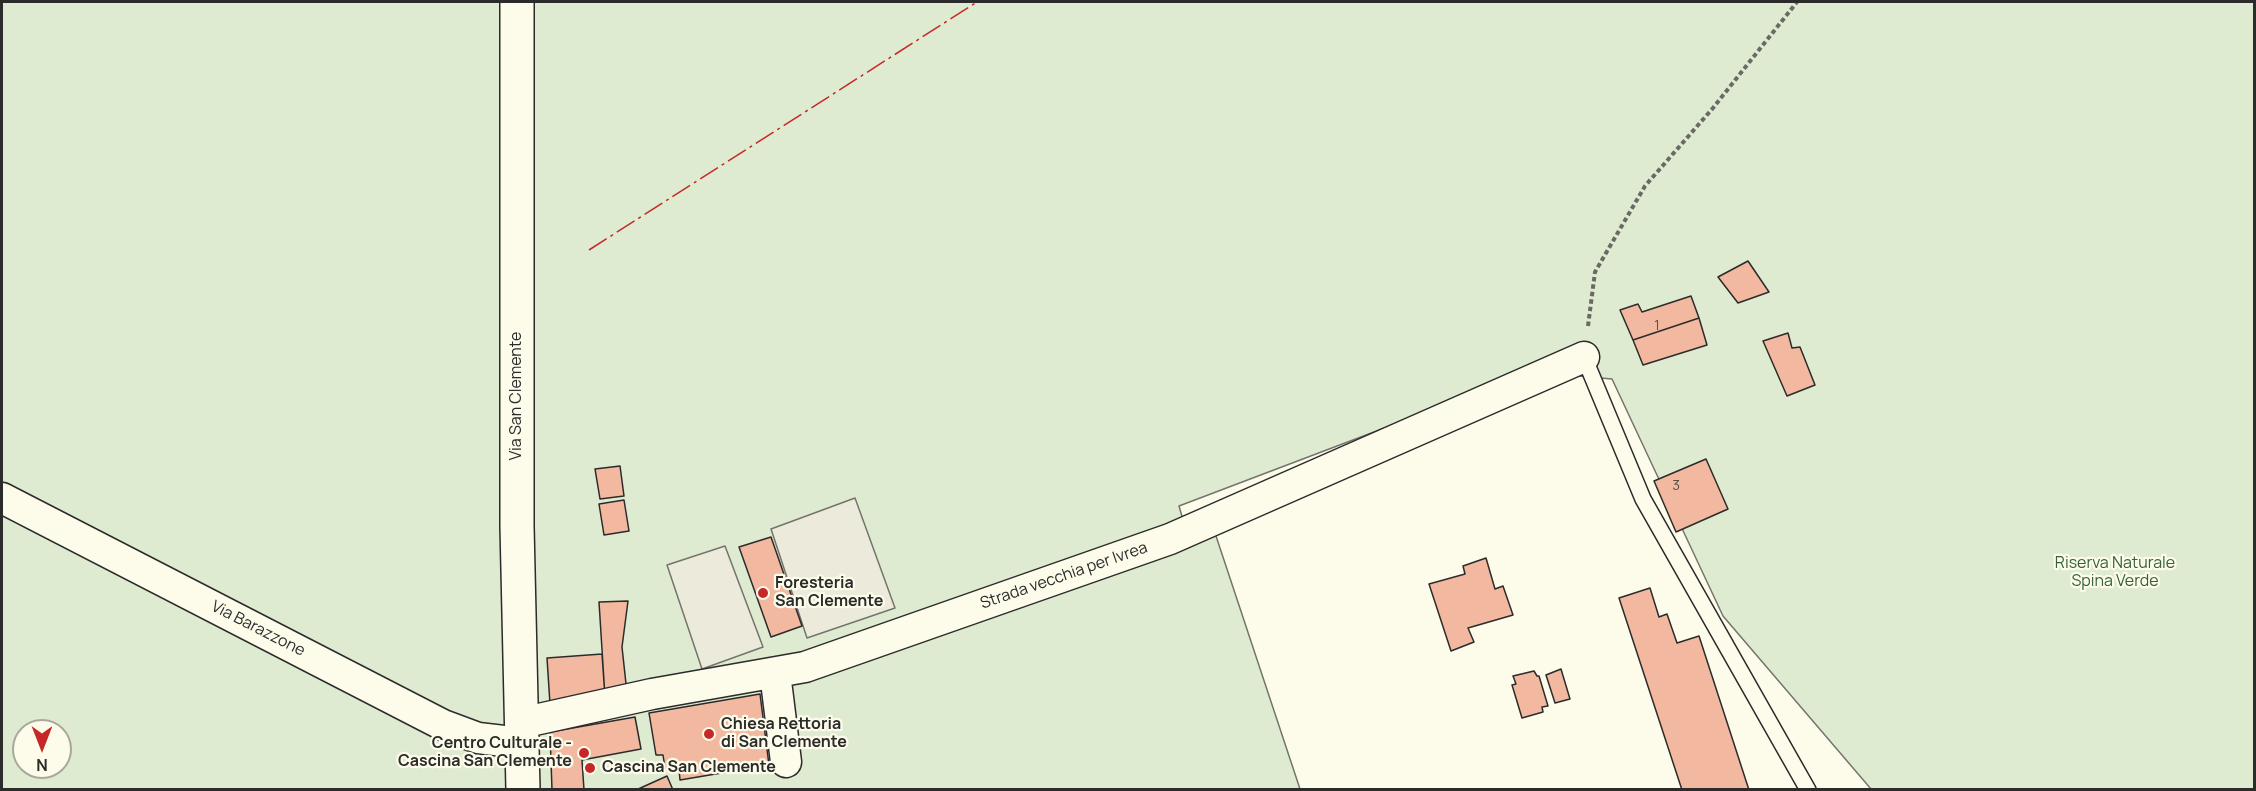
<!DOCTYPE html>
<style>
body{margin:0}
#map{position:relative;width:2256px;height:791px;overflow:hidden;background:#fdfbea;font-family:Manrope,sans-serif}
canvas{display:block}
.frame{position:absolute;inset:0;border:3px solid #2b2b2b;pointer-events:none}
.north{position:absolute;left:12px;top:719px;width:60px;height:60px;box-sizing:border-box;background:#fdfbea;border:2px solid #a9a89e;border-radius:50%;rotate:180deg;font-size:16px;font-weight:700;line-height:24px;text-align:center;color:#2b2b2b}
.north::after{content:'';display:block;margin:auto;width:21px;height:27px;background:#c62828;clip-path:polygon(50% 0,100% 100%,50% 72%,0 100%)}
</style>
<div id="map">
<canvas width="2256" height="791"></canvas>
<div class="frame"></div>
<div class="north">N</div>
</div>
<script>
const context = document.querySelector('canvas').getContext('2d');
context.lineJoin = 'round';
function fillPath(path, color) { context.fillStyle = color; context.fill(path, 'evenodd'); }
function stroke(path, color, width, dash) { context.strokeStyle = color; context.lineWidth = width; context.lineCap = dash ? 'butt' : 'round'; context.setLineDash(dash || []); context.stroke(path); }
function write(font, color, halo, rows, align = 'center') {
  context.font = font + ' Manrope,sans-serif'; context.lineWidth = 4.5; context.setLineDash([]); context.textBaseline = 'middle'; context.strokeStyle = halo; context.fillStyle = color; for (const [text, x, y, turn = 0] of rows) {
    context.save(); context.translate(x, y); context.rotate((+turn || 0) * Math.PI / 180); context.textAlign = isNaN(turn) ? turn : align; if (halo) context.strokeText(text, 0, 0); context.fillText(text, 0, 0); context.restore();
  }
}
const green = new Path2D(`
 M 2,2 L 2254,2 L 2254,789 L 1871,789 L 1723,616 L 1612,379 L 1532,372 L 1179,506 L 1190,544 L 1215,533 L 1300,789 L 2,790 ZM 24,731 L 60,731 L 60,767 L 24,767 Z`);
const parking = new Path2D(`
 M 855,498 L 895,608 L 807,638 L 771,529 Z
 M 725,546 L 763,647 L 702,669 L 667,565 Z`);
const building = new Path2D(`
 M 1748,261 L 1769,292 L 1738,303 L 1718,277 Z
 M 1691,296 L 1699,318 L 1633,340 L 1620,310 L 1638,304 L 1642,312 Z
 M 1699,318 L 1707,345 L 1643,365 L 1633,340 Z
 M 1788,333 L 1792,348 L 1800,347 L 1815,385 L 1787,396 L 1763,341 Z
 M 1706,459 L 1728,509 L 1676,532 L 1654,481 Z
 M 620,466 L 624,496 L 600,499 L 595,469 Z
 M 624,500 L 629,531 L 604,535 L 599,504 Z
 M 771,537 L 802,626 L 771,637 L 739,547 Z
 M 1486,558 L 1495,589 L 1503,586 L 1513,615 L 1468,628 L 1474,642 L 1451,651 L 1429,584 L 1465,574 L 1463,566 Z
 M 1650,588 L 1659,617 L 1667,614 L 1677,643 L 1699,636 L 1749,790 L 1682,790 L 1619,598 Z
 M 628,601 L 622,647 L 627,693 L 605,697 L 599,602 Z
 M 602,654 L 605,697 L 550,704 L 547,658 Z
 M 1561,669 L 1570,699 L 1555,703 L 1546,675 Z
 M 1534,671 L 1537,676 L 1539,676 L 1548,706 L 1542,707 L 1543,712 L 1522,718 L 1512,685 L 1516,684 L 1513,676 Z
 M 760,694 L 769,765 L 680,780 L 679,769 L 665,768 L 663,755 L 656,755 L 649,713 Z
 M 635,717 L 641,749 L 582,760 L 584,790 L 552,790 L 550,732 Z
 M 667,776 L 673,790 L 636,790 Z`);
const path = new Path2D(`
 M 1588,326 L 1595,272 L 1645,186 L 1713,108 L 1797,2`);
const lane = new Path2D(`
 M 1584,357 L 1643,499 L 1808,790`);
const street = new Path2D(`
 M 2,498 L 443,725 L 478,738 L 521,743
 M 775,673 L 786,762
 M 521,723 L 652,694 L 805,667 L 1170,539 L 1584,357`);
const secondary = new Path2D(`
 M 517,2 L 517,526 L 523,790`);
const power = new Path2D(`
 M 589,250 L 977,2`);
const markers = [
 [763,593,6,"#c62828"],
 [709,734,6,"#c62828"],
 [584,753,6,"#c62828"],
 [590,768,6,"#c62828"]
];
const numberNames = [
 ["1",1657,326],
 ["3",1676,486]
];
const streetNames = [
 ["Via San Clemente",517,396,-90],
 ["Strada vecchia per Ivrea",1064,576,-19],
 ["Via Barazzone",258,629,27]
];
const parkNames = [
 ["Riserva Naturale",2115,564],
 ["Spina Verde",2115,582]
];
const poiNames = [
 ["Foresteria",775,584],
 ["San Clemente",775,602],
 ["Chiesa Rettoria",721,725],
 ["di San Clemente",721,743],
 ["Centro Culturale -",572,744,"right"],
 ["Cascina San Clemente",572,762,"right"],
 ["Cascina San Clemente",602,768]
];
fillPath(green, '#deebd1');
stroke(green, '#74746e', 1.5);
fillPath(parking, '#eceadb');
stroke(parking, '#74746e', 1.5);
fillPath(building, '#f2b8a0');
stroke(building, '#2b2b2b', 1.5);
stroke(lane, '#2b2b2b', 18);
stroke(street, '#2b2b2b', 33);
stroke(secondary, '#2b2b2b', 36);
stroke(path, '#6a6964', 4, [4.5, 3]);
stroke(lane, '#fdfbea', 15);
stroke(street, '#fdfbea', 30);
stroke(secondary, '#fdfbea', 33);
stroke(power, '#c62828', 1.5, [21, 4.5, 3, 4.5]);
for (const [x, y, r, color] of markers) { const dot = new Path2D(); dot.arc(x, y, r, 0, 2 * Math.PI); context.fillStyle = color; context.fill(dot); stroke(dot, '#fdfbea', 2); }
write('14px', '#5d4e48', null, numberNames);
write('16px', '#2b2b2b', '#fdfbea', streetNames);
write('16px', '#34623c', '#fdfbea', parkNames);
write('bold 16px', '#2b2b2b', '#fdfbea', poiNames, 'left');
</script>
